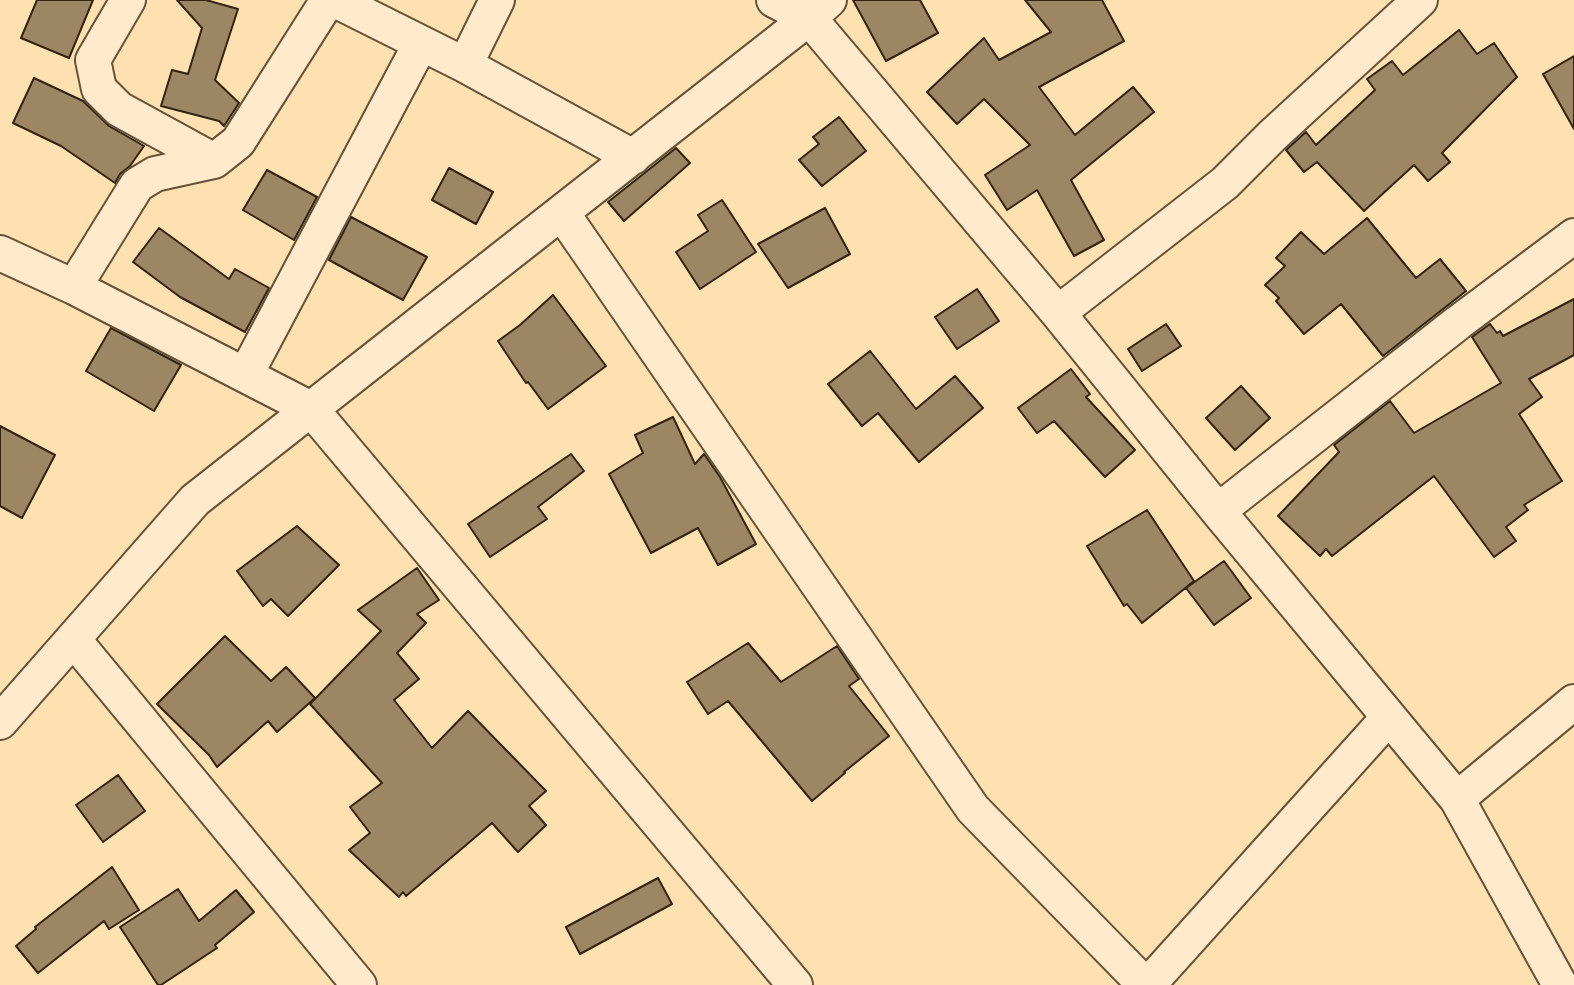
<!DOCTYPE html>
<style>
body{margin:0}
canvas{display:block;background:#ffe0b1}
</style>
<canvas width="1574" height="985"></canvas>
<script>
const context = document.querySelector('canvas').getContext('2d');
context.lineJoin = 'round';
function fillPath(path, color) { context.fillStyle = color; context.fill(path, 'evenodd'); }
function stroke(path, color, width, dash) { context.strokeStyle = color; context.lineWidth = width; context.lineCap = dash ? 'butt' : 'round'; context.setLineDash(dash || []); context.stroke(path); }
const building = new Path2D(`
 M 37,0 L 93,0 L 69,58 L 21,38 Z
 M 177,0 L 206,0 L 238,9 L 215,80 L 239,103 L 224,126 L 219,121 L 161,106 L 172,70 L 188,74 L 202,28 Z
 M 853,0 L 920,0 L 938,33 L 886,61 Z
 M 1025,0 L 1102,0 L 1124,41 L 1039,87 L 1075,135 L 1133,87 L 1154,112 L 1071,180 L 1104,240 L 1074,256 L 1037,190 L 1007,210 L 985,175 L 1030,145 L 984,99 L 957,124 L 927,92 L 984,38 L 999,60 L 1051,32 Z
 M 1459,30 L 1477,54 L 1494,43 L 1517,77 L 1442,153 L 1450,162 L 1428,181 L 1414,165 L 1364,211 L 1317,162 L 1304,172 L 1286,150 L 1306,132 L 1316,145 L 1375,90 L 1367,79 L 1392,61 L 1403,75 Z
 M 1574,56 L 1574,129 L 1543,74 Z
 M 34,78 L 83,101 L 109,126 L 144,146 L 130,166 L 120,174 L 115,183 L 61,146 L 13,123 Z
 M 839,117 L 866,151 L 822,186 L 799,160 L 819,144 L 813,137 Z
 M 676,148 L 690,163 L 624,221 L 608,202 Z
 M 449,168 L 493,192 L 476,224 L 432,200 Z
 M 267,170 L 317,197 L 294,240 L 243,210 Z
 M 722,200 L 756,252 L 700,289 L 676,252 L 708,231 L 698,215 Z
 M 825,208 L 850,254 L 788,288 L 758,244 Z
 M 351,217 L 427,257 L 403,300 L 329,260 Z
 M 1367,218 L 1416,278 L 1440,259 L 1466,291 L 1383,356 L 1341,304 L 1304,334 L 1276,301 L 1279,298 L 1265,285 L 1285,266 L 1276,258 L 1301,232 L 1324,254 Z
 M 159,228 L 229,279 L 235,269 L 269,288 L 245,332 L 180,297 L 133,262 Z
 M 977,289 L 999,321 L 957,349 L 935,317 Z
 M 553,295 L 606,366 L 548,409 L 528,382 L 526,383 L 498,341 L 520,325 Z
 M 1574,299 L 1574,355 L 1529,379 L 1542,397 L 1519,414 L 1562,481 L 1524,505 L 1528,510 L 1506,527 L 1516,541 L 1494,557 L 1434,476 L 1332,556 L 1326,549 L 1320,556 L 1278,516 L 1339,452 L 1334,445 L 1390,401 L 1414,433 L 1501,383 L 1472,337 L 1490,324 L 1497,333 L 1500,331 L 1503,336 Z
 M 1166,324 L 1181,346 L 1142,371 L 1128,349 Z
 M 111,328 L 181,365 L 154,411 L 86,371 Z
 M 870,351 L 916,409 L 955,376 L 983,408 L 919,462 L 878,413 L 862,426 L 828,384 Z
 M 1071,369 L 1090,394 L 1086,397 L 1135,450 L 1105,477 L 1054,421 L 1037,433 L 1018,408 Z
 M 1241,386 L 1270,418 L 1235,450 L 1206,418 Z
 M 673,417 L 695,464 L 704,454 L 720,477 L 756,544 L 718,565 L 698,528 L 651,553 L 609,474 L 643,453 L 635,435 Z
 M 0,426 L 55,455 L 22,518 L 0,506 Z
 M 571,454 L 584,471 L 538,507 L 547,519 L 490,557 L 468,524 Z
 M 1147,510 L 1194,581 L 1142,623 L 1127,604 L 1124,606 L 1087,546 Z
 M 297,526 L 339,565 L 288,616 L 271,599 L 263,606 L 237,571 Z
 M 1224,561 L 1251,598 L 1214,625 L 1186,588 Z
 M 417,568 L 439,600 L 417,614 L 426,623 L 397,653 L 419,679 L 394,700 L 432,748 L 468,711 L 546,791 L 529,806 L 546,825 L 518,852 L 492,823 L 406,896 L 403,892 L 399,897 L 349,850 L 370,833 L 350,807 L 382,783 L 310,704 L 381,631 L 358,610 Z
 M 225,636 L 271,681 L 286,667 L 315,698 L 277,732 L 268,721 L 217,767 L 209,755 L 157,704 Z
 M 748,643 L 781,682 L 837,646 L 859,679 L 849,686 L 889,736 L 844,772 L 845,773 L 812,801 L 728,701 L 708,714 L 687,682 Z
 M 118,775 L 145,811 L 103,842 L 76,805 Z
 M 112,867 L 139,910 L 109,929 L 104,921 L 38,973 L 16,946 L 36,929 L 35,927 Z
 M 658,878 L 672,904 L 580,954 L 566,927 Z
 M 178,889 L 199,921 L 236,890 L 254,912 L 215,945 L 217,948 L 161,985 L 158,985 L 120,927 Z`);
const minor = new Path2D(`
 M 128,0 L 93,60 L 99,89 L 119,109 L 214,161
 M 335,0 L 465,65 L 633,157
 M 774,0 L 809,18 L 1058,313 L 1218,511 L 1457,799 L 1560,985
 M 465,65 L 497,0
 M 562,213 L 973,809 L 1145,985
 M 0,253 L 74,287 L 311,409 L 795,985
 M 74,287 L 137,185 L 155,174 L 214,161 L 238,142 L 328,0
 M 1058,313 L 1225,183 L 1273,135 L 1420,0
 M 246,374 L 421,43
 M 1218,511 L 1459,322 L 1574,236
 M 73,639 L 359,985
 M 0,722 L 195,500 L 809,18 L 829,0
 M 1457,799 L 1574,702
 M 1148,985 L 1389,717`);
fillPath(building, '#9d8664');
stroke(building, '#322411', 2);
stroke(minor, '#655339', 38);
stroke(minor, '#ffebcc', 34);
</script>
